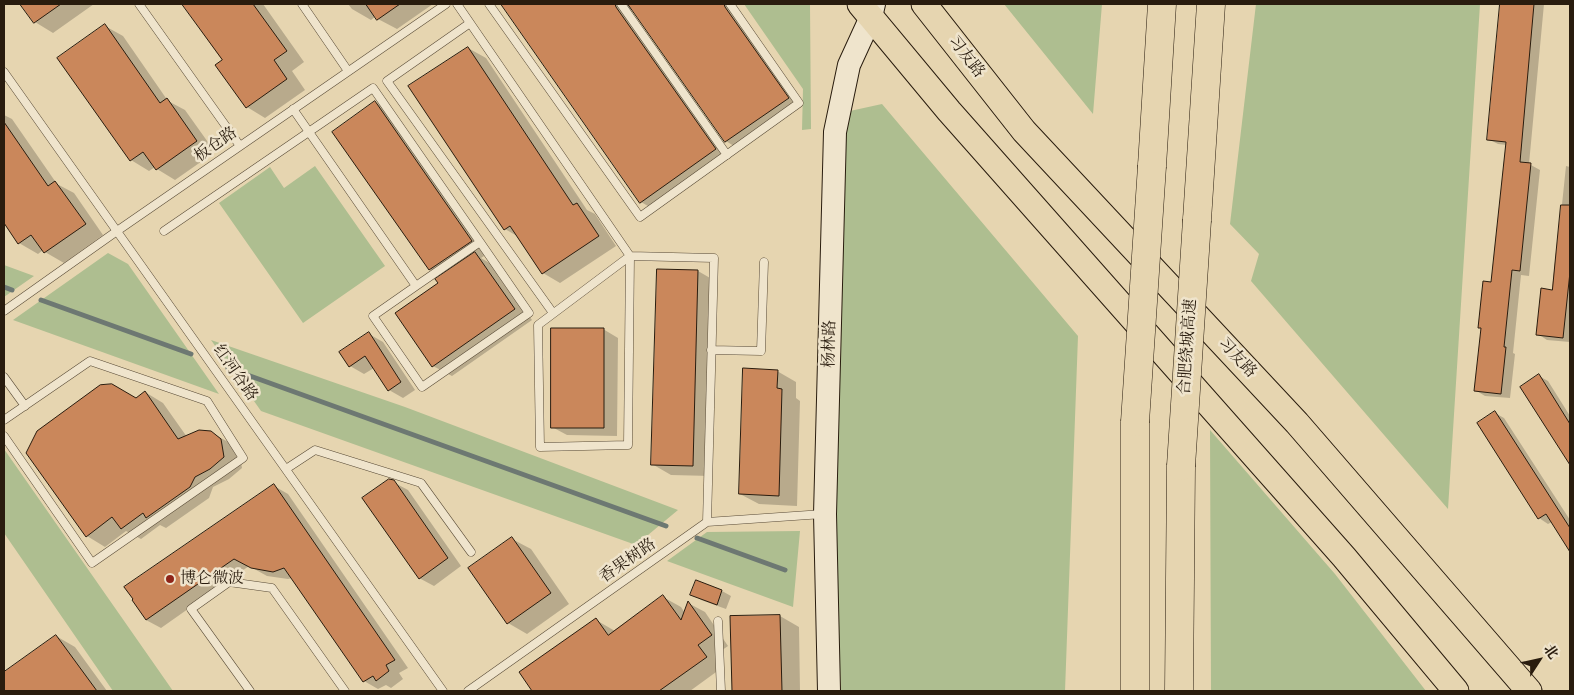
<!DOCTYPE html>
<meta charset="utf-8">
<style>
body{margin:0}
#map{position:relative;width:1574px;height:695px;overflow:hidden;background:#e6d5b0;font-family:"Gentium Book Plus","Noto Serif SC",serif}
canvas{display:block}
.frame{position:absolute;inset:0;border:5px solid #291c0e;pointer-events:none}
.north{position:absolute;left:1514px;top:635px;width:50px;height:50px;-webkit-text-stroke:4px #efe4cc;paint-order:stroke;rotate:55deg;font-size:14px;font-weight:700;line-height:20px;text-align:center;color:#291c0e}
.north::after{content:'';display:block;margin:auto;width:18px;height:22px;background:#291c0e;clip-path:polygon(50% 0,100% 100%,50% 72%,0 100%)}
</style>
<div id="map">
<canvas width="1574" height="695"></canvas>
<div class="frame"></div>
<div class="north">北</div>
</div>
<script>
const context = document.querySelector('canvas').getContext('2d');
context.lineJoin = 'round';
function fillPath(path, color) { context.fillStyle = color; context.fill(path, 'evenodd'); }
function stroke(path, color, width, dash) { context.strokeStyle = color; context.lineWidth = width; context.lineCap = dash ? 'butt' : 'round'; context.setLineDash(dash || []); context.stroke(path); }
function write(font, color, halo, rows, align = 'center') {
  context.font = font + ' "Gentium Book Plus","Noto Serif SC",serif'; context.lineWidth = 5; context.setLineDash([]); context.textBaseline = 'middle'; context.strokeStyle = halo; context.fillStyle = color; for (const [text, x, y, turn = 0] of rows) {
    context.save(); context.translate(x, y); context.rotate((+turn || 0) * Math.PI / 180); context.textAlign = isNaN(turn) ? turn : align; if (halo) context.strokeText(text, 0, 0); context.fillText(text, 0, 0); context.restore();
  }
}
const green = new Path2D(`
 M 744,4 L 809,4 L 810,5 L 811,129 L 802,130 L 803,89 Z
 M 1004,4 L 1102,4 L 1093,114 Z
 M 1256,4 L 1480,4 L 1448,509 L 1251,281 L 1259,254 L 1230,224 Z
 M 882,104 L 1078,336 L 1065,691 L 841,691 L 830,455 L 840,162 L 850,111 Z
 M 315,166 L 385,266 L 303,323 L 219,203 L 270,167 L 284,188 Z
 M 108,253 L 128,264 L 219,394 L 13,320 Z
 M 4,265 L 34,276 L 4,297 Z
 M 211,340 L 405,407 L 678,510 L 636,545 L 261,411 Z
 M 1210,430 L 1335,574 L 1426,691 L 1211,691 Z
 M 4,449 L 173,691 L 113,691 L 4,533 Z
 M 800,531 L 793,607 L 667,561 L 707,532 Z`);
const shadow = new Path2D(`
 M 22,4 L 94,4 L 53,33 L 35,22 Z
 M 184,4 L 263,4 L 304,62 L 292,71 L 305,90 L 265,118 L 247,107 L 224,60 Z
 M 348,4 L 433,4 L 397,29 L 378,19 L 376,16 L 371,20 L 352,9 Z
 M 503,4 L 733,4 L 739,16 L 802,106 L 740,150 L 726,141 L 632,7 L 629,13 L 729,157 L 655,210 L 641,202 Z
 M 1501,4 L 1544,4 L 1529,164 L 1540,170 L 1529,276 L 1521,275 L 1513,353 L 1515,354 L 1510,398 L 1485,396 L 1475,390 L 1482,329 L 1480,327 L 1492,284 L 1507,145 L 1498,144 L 1488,139 Z
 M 105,26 L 123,36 L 168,101 L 185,110 L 215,152 L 175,180 L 157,169 L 155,167 L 149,171 L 131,160 Z
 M 468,48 L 486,58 L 587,210 L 595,214 L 616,246 L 560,283 L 543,273 L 517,236 L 505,229 Z
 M 375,102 L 394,113 L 490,252 L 481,258 L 493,265 L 532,320 L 452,376 L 433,366 L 440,284 L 442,276 L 430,269 Z
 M 4,115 L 12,119 L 57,184 L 74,193 L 103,235 L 64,263 L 45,252 L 43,250 L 38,254 L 19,243 L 4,221 Z
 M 1566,166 L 1570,167 L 1570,342 L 1547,340 L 1538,334 L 1553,291 Z
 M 658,270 L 698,271 L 717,282 L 711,476 L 671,475 L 652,464 Z
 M 603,329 L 618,338 L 617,436 L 567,435 L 552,427 Z
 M 369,334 L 383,342 L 415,390 L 403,398 L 389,390 L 374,368 L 364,374 L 350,366 Z
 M 777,371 L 796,382 L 796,398 L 800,401 L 797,506 L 759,504 L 740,494 Z
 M 1539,376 L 1548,381 L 1570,416 L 1570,463 L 1521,387 Z
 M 145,392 L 163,403 L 187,437 L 210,432 L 230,443 L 239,451 L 242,468 L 229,479 L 213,487 L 209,498 L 166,528 L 160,525 L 141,539 L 126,531 L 105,547 L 87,536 L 136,399 Z
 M 1495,413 L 1504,418 L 1570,520 L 1570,550 L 1552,522 L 1548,524 L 1539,518 L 1478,424 Z
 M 393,482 L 408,490 L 461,566 L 434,586 L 419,578 Z
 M 274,486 L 288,494 L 408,668 L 399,673 L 403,679 L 391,688 L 386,685 L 378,689 L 364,681 L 292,578 L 288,579 L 267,576 L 249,566 L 161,628 L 146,620 Z
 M 512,539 L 531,549 L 569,604 L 527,634 L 508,623 L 470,568 Z
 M 696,581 L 722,591 L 731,596 L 726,609 L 701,600 L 692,594 Z
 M 663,597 L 681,607 L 685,613 L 688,603 L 705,612 L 728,646 L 715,655 L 723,667 L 690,691 L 534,691 L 521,673 L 596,620 L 615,631 Z
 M 780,616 L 799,627 L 800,691 L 733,691 L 731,617 Z
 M 56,636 L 75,647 L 107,691 L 4,691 L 4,676 Z`);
const stream = new Path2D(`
 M 4,287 L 12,290
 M 41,300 L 191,354
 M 228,368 L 666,526
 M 697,538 L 785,570`);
const building = new Path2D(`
 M 20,4 L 61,4 L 34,23 Z
 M 182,4 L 253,4 L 287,51 L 274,60 L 287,79 L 246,108 L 215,65 L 222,60 Z
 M 366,4 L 400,4 L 377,20 Z
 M 501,4 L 615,4 L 616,7 L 716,149 L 640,203 Z
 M 628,4 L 724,4 L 725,7 L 789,98 L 725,142 Z
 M 1500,4 L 1534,4 L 1520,162 L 1531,163 L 1520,271 L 1512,270 L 1504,347 L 1506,347 L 1501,394 L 1474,391 L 1481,328 L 1478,328 L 1483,281 L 1491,282 L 1506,142 L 1487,140 Z
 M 105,24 L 160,103 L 167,98 L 197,141 L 156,170 L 143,152 L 130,161 L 57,58 Z
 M 468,47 L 573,205 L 577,203 L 599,236 L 542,274 L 510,226 L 504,230 L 408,86 Z
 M 375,101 L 472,241 L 429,270 L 332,132 Z
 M 4,122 L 48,186 L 55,181 L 86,224 L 44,253 L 31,235 L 18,244 L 4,223 Z
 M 1561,205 L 1570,205 L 1570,272 L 1563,338 L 1536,335 L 1541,288 L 1552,290 Z
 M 475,252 L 515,309 L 432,367 L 395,313 L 438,283 L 435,279 Z
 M 657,269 L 698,270 L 693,466 L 651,465 Z
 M 551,328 L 604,328 L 604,428 L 551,428 Z
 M 369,332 L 401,382 L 388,391 L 365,356 L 349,367 L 339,352 Z
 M 743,368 L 778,370 L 777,388 L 782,389 L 779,496 L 739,494 Z
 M 1539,374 L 1570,424 L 1570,465 L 1520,387 Z
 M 112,384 L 136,398 L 145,391 L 178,439 L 199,430 L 211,431 L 221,439 L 224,457 L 210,469 L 195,477 L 190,487 L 146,518 L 143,513 L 121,529 L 112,517 L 86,537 L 26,453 L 37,431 L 100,385 Z
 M 1495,411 L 1570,528 L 1570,552 L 1546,514 L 1538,519 L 1477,423 Z
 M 389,479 L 394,480 L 448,558 L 419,579 L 362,498 Z
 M 274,484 L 395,660 L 386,665 L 389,671 L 376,681 L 373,676 L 363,682 L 284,568 L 273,572 L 251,568 L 234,559 L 146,620 L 132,600 L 133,599 L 124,587 Z
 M 512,537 L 551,593 L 507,624 L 468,568 Z
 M 696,580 L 722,590 L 717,605 L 690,595 Z
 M 663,595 L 681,620 L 688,601 L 712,635 L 698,645 L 707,657 L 659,691 L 532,691 L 519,672 L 596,618 L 608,635 Z
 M 780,615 L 782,691 L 732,691 L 730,616 Z
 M 56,635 L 97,691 L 4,691 L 4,672 Z`);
const lane = new Path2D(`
 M 139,4 L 240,146
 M 302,4 L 348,71
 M 457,4 L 630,256 L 628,445 L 540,447 L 538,325 L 630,256 L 714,258 L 707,522
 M 489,4 L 640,217 L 799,103 L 730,4
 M 621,4 L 727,155
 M 470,23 L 387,81 L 553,313
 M 4,72 L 443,691
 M 164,231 L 373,88 L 480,242 L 416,286 L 309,132 L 293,109
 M 416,286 L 373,316 L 422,387 L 529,313 L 480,242
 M 4,311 L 117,231 L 446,4
 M 711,350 L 761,351 L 764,262
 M 4,377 L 25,406
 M 4,420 L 90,361 L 207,401 L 243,458 L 92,563 L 4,436
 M 286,469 L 315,450 L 421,483 L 471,552
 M 718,621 L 721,691
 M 250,691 L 191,609 L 229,582 L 272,588 L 345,691
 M 468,691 L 707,522 L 823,514`);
const secondary = new Path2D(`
 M 829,691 L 825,514 L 835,132 L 849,65 L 871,17 L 874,4`);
const primary = new Path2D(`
 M 860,4 L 949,111 L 1344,557 L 1456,691
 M 924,4 L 1024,131 L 1297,423 L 1529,691`);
const highway = new Path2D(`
 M 1152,166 L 1162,4
 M 1197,220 L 1211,4
 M 1135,422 L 1135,691
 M 1179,691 L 1181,466`);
const highwayBridge = new Path2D(`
 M 1135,422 L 1152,166
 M 1181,466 L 1197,220`);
const markers = [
 [170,579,5,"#8f2418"]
];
const streetNames = [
 ["习友路",966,57,52],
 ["板仓路",216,145,-35],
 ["杨林路",830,344,-89],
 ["合肥绕城高速",1188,347,-86],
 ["习友路",1237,358,47],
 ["红河谷路",235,373,55],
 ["香果树路",628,561,-35]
];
const poiNames = [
 ["博仑微波",180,579]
];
fillPath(green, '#aebe90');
fillPath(shadow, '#0003');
stroke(stream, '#6d7872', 5);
fillPath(building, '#ca875b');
stroke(building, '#291c0e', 1);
stroke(lane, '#584a36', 9);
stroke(secondary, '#291c0e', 24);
stroke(primary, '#291c0e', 27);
stroke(highway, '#291c0e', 29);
stroke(lane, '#efe4cc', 8);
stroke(secondary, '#efe4cc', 22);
stroke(primary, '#e6d5b0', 25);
stroke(highway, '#e6d5b0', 28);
stroke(highwayBridge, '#291c0e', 29, []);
stroke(highwayBridge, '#e6d5b0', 28);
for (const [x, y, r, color] of markers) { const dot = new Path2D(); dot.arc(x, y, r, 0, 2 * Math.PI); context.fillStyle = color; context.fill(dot); stroke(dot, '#efe4cc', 2); }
write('16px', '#291c0e', '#efe4cc', streetNames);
write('16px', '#291c0e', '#efe4cc', poiNames, 'left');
</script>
